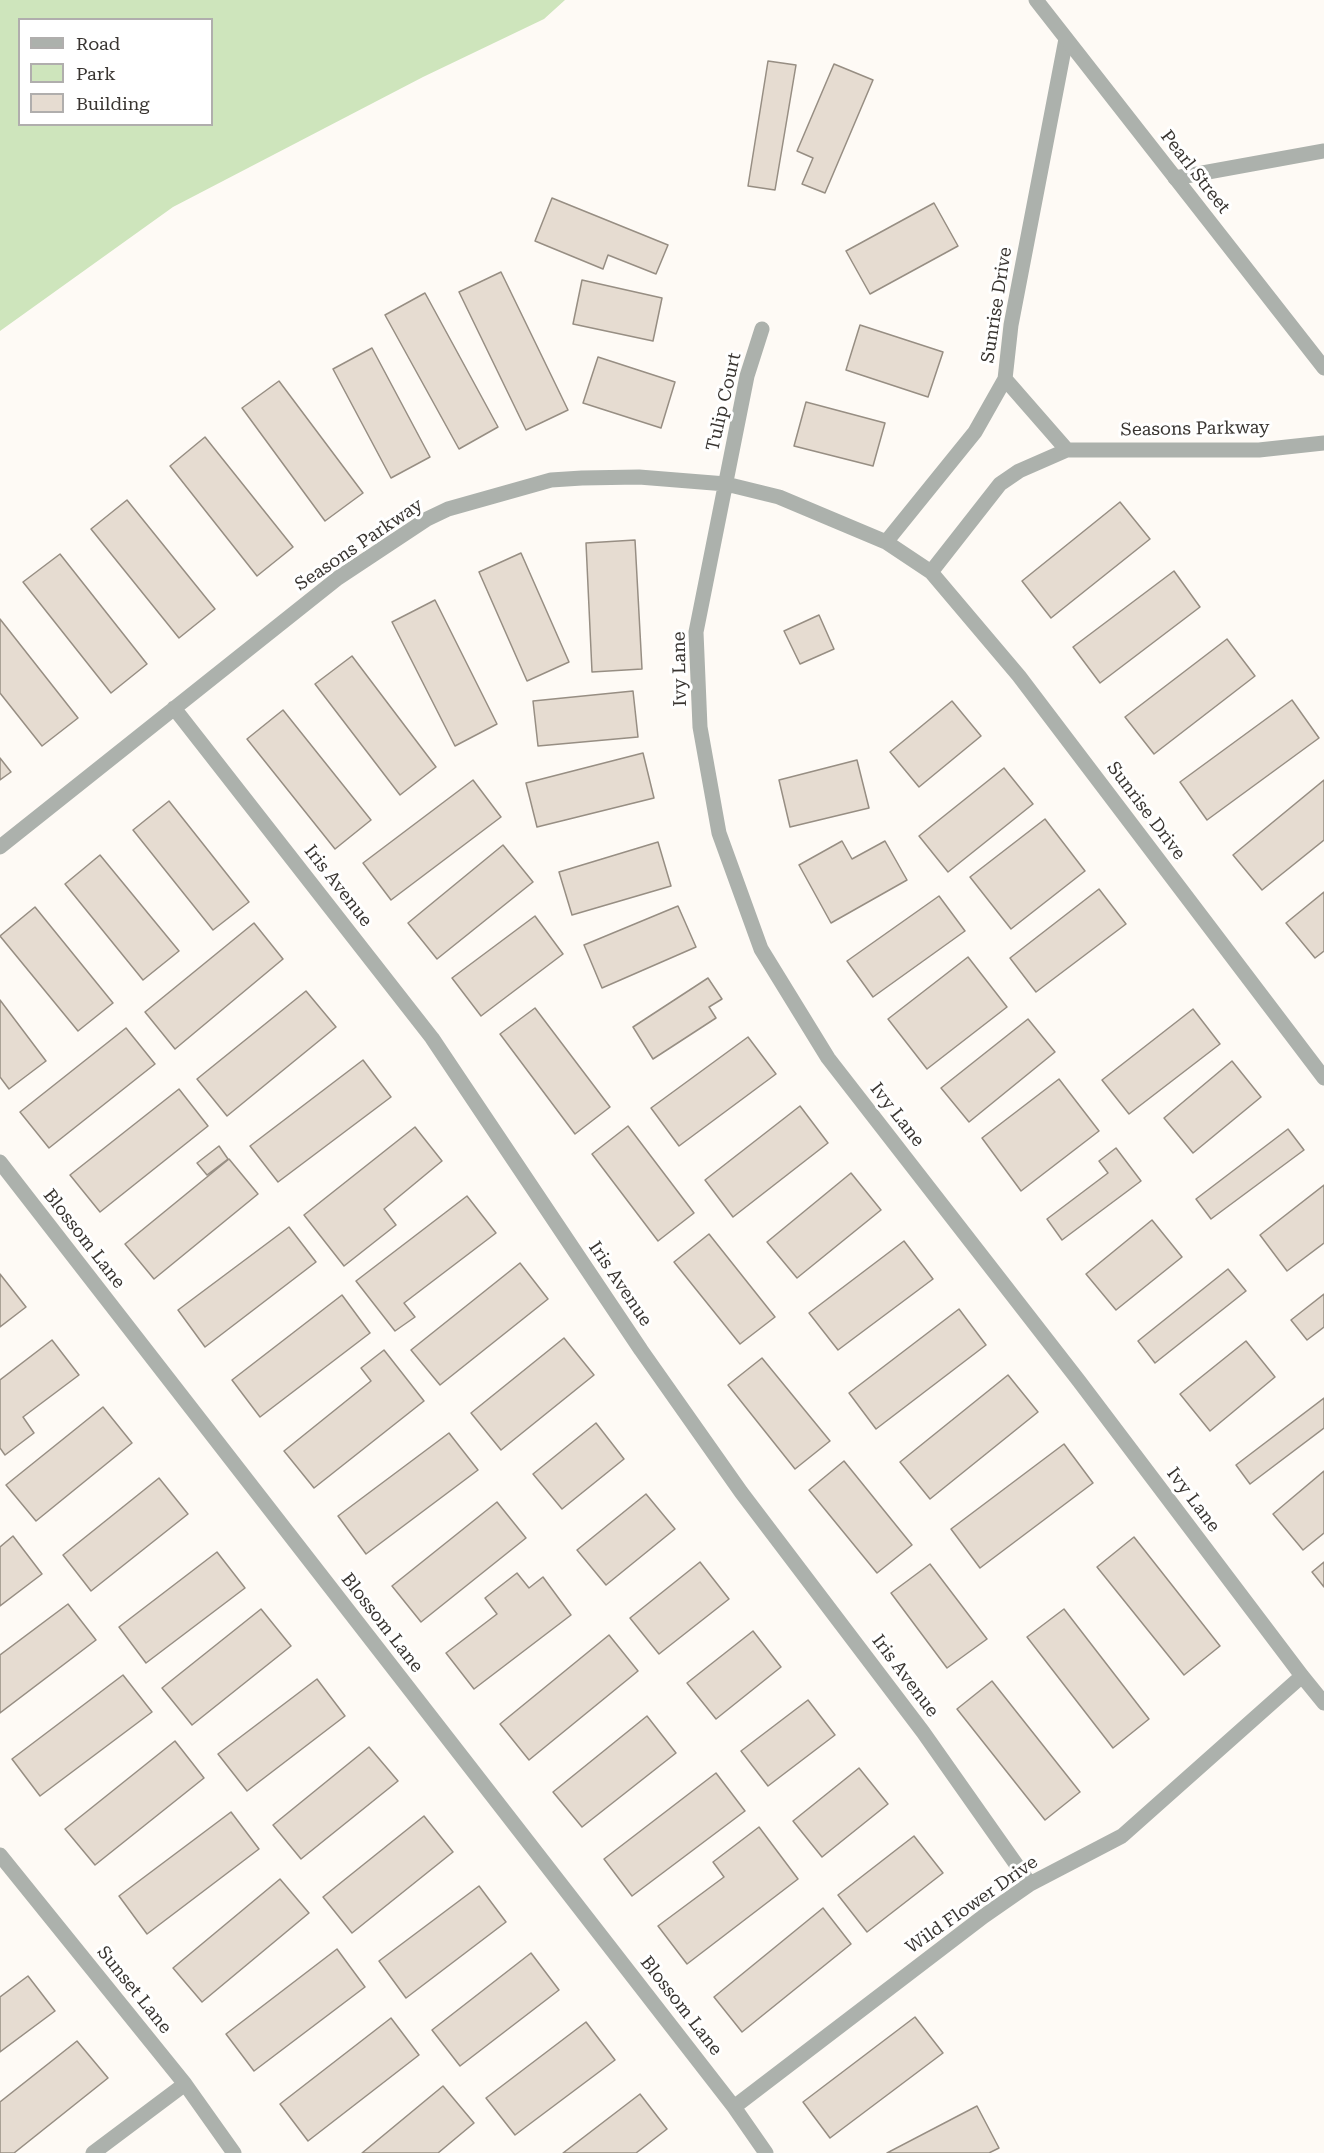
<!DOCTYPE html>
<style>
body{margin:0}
#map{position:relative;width:1324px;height:2153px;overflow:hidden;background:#fefaf5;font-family:"Roboto Serif",serif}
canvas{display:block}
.legend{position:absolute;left:18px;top:18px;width:195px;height:108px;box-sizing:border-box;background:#fff;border:2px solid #b0aead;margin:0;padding:8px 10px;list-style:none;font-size:18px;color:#393531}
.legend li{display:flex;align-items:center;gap:12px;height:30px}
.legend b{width:30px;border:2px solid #b0aead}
</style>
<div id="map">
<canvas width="1324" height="2153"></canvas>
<ul class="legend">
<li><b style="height:8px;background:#acb1ac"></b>Road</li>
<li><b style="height:16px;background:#cee5bc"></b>Park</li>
<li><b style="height:16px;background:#e6dcd1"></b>Building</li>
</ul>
</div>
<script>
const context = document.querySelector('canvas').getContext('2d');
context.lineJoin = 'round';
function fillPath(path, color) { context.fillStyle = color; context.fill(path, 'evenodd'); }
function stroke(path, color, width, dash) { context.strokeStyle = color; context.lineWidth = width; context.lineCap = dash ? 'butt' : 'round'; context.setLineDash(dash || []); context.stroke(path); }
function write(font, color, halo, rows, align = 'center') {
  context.font = font + ' "Roboto Serif",serif'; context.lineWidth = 6; context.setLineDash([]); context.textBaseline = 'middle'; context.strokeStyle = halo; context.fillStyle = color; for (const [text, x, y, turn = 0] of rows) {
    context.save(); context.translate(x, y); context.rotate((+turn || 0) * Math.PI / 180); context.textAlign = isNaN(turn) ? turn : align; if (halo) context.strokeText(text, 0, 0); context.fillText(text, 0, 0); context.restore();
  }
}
const green = new Path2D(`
 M 0,0 L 565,0 L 544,19 L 423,77 L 173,207 L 0,331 ZM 20,20 L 212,20 L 212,124 L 20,124 Z`);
const building = new Path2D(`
 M 768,61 L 796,65 L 775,190 L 748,186 Z
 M 834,64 L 873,80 L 825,193 L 802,184 L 813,158 L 797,151 Z
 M 552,198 L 668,245 L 656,274 L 608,255 L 603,269 L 535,241 Z
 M 934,203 L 958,246 L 870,294 L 846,251 Z
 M 501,272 L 568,410 L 526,430 L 459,292 Z
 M 582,280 L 662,298 L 653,341 L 573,324 Z
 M 425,293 L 498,427 L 459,449 L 385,315 Z
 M 860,325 L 943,352 L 928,397 L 846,370 Z
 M 372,348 L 430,457 L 391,478 L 333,369 Z
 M 598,357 L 675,382 L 661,428 L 583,403 Z
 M 279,381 L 363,493 L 325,521 L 242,408 Z
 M 806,402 L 885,423 L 873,466 L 794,446 Z
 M 205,437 L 293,547 L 257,576 L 170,466 Z
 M 127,500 L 215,609 L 179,638 L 91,529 Z
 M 1120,502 L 1150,539 L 1051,618 L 1022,581 Z
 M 635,540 L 642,669 L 592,672 L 586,543 Z
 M 521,553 L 569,662 L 527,681 L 479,572 Z
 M 60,554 L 147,664 L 111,693 L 23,582 Z
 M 1174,571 L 1200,607 L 1100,683 L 1073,647 Z
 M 435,600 L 497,724 L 455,746 L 392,622 Z
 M 819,615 L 834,649 L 800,664 L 784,631 Z
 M 0,619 L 78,718 L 42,746 L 0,693 Z
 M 1227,639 L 1255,676 L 1154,754 L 1125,717 Z
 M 352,656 L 436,767 L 400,795 L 315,684 Z
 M 633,691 L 638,737 L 538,746 L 533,701 Z
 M 1292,700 L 1319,738 L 1207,820 L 1180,782 Z
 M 952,701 L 981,736 L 919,787 L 890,752 Z
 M 283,710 L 371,820 L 335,849 L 247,739 Z
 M 643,753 L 654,798 L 537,827 L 526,783 Z
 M 0,758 L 11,772 L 0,780 Z
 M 857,760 L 869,808 L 790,827 L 779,780 Z
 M 1004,768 L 1033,804 L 948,872 L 919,836 Z
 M 473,780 L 501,817 L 391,900 L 363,863 Z
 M 1324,780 L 1324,840 L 1262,890 L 1233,855 Z
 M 169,801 L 249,902 L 213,930 L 133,830 Z
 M 1045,819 L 1085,871 L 1011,929 L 970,877 Z
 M 842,841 L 852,859 L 885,841 L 907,880 L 831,923 L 799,865 Z
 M 658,842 L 671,886 L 572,915 L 559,872 Z
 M 503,845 L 533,882 L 437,959 L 408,923 Z
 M 100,855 L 179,951 L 143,980 L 65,884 Z
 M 1099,889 L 1126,924 L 1036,992 L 1010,958 Z
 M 1324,892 L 1324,951 L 1315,958 L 1286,923 Z
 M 939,896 L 965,931 L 873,997 L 847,961 Z
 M 678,906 L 696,947 L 602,988 L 584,945 Z
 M 35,907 L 113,1003 L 78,1031 L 0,936 Z
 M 535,916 L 563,954 L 481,1016 L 452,978 Z
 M 254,923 L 283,959 L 175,1049 L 145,1012 Z
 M 968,957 L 1007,1007 L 927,1069 L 888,1019 Z
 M 708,978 L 722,999 L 709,1007 L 716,1018 L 653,1059 L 633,1027 Z
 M 306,991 L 336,1027 L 227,1116 L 197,1079 Z
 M 0,1000 L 46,1061 L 9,1089 L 0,1077 Z
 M 535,1008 L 610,1107 L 575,1134 L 500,1034 Z
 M 1193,1009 L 1220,1044 L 1129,1114 L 1102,1080 Z
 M 1028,1019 L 1055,1052 L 969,1122 L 941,1088 Z
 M 126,1028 L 155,1064 L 49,1148 L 20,1112 Z
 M 748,1037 L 776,1074 L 679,1146 L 651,1108 Z
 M 363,1060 L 391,1097 L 278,1182 L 250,1146 Z
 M 1232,1061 L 1261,1097 L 1193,1153 L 1164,1118 Z
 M 1059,1079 L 1099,1131 L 1021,1191 L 982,1138 Z
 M 179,1089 L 208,1126 L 100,1212 L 70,1175 Z
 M 800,1106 L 828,1143 L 733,1217 L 705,1180 Z
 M 628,1126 L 694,1213 L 658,1241 L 592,1154 Z
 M 415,1127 L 442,1161 L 384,1209 L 396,1225 L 344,1266 L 304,1215 Z
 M 1288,1129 L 1304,1150 L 1211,1219 L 1196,1199 Z
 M 219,1146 L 228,1159 L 207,1175 L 197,1163 Z
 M 1116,1148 L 1141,1181 L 1062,1240 L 1047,1219 L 1108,1173 L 1099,1161 Z
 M 229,1159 L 258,1194 L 154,1279 L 125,1244 Z
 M 851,1173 L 881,1210 L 797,1278 L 767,1242 Z
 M 1324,1185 L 1324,1243 L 1287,1271 L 1260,1235 Z
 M 467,1196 L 496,1233 L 404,1303 L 415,1317 L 395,1331 L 356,1281 Z
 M 1152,1220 L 1182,1257 L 1116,1310 L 1086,1274 Z
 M 289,1227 L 316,1262 L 205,1347 L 178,1310 Z
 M 709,1234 L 775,1317 L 740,1344 L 674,1262 Z
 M 904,1241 L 933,1279 L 838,1350 L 809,1313 Z
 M 520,1263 L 548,1299 L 440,1385 L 411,1350 Z
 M 1228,1269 L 1246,1291 L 1155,1363 L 1138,1341 Z
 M 0,1274 L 26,1307 L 0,1327 Z
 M 1324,1294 L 1324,1327 L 1307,1340 L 1291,1320 Z
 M 342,1295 L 370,1333 L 260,1417 L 232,1380 Z
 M 959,1309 L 986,1345 L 876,1429 L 849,1393 Z
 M 564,1338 L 594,1375 L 501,1450 L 471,1413 Z
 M 52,1340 L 79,1375 L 23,1417 L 34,1433 L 5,1455 L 0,1448 L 0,1380 Z
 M 1246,1341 L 1275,1377 L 1210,1431 L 1180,1394 Z
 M 384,1350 L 424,1401 L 314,1488 L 284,1451 L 371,1381 L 361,1368 Z
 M 762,1358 L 830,1441 L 795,1469 L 728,1385 Z
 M 1008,1375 L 1038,1412 L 930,1499 L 900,1462 Z
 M 1324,1398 L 1324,1428 L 1250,1484 L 1236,1465 Z
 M 103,1407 L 132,1443 L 36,1521 L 6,1485 Z
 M 596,1423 L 624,1459 L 562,1509 L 533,1474 Z
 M 449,1433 L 478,1470 L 366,1554 L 338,1516 Z
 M 1064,1444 L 1093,1483 L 980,1568 L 951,1529 Z
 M 844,1461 L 912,1545 L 877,1573 L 809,1490 Z
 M 1324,1471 L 1324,1533 L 1303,1550 L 1273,1514 Z
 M 159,1478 L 188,1514 L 91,1591 L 63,1555 Z
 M 646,1494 L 675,1529 L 606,1585 L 577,1550 Z
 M 497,1502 L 526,1538 L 421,1622 L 392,1586 Z
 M 13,1536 L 42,1574 L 0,1606 L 0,1547 Z
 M 1134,1537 L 1220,1646 L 1184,1675 L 1097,1567 Z
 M 217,1552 L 245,1588 L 146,1663 L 119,1627 Z
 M 700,1562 L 729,1599 L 659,1654 L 630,1618 Z
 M 1324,1562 L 1324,1587 L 1312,1572 Z
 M 930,1564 L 987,1639 L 947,1668 L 891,1593 Z
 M 517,1573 L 529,1588 L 543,1577 L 571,1615 L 474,1689 L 446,1653 L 497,1614 L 485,1598 Z
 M 68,1604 L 96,1640 L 0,1713 L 0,1655 Z
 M 261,1609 L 291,1646 L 192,1725 L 162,1688 Z
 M 1064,1609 L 1149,1719 L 1113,1748 L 1027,1637 Z
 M 753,1631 L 781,1667 L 716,1719 L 687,1683 Z
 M 609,1635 L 638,1671 L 529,1760 L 500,1724 Z
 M 123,1675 L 152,1712 L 40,1796 L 12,1759 Z
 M 317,1679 L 345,1716 L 247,1791 L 218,1754 Z
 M 992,1681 L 1080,1792 L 1045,1820 L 957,1709 Z
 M 808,1700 L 835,1735 L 768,1786 L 741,1751 Z
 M 647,1716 L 676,1753 L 582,1827 L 553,1792 Z
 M 175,1741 L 204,1778 L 95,1865 L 65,1829 Z
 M 369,1747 L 398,1781 L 301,1859 L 273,1825 Z
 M 859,1768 L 888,1804 L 822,1857 L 793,1821 Z
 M 716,1773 L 745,1811 L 632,1896 L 604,1859 Z
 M 231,1812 L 259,1849 L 147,1934 L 119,1896 Z
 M 424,1816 L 453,1852 L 352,1933 L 323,1897 Z
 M 759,1827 L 798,1879 L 687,1964 L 658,1926 L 724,1877 L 713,1862 Z
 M 914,1836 L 943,1873 L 867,1932 L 838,1895 Z
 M 280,1879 L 309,1913 L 202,2002 L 173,1968 Z
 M 479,1886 L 506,1922 L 406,1998 L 379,1961 Z
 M 823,1908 L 851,1944 L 742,2032 L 714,1997 Z
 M 337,1949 L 365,1987 L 254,2071 L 226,2034 Z
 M 531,1953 L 559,1990 L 460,2066 L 432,2030 Z
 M 28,1976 L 55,2011 L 0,2052 L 0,1997 Z
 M 915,2017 L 943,2053 L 830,2138 L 803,2102 Z
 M 391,2018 L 419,2055 L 308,2141 L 280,2104 Z
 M 586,2022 L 615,2060 L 515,2135 L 486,2098 Z
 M 77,2041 L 108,2078 L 14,2153 L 0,2153 L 0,2102 Z
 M 443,2086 L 474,2123 L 438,2153 L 362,2153 Z
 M 640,2094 L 667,2129 L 636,2153 L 563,2153 Z
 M 977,2106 L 999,2148 L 989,2153 L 887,2153 Z`);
const service = new Path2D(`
 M 1175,178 L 1324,151`);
const minor = new Path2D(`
 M 762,329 L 747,376 L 696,632 L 700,727 L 719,833 L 761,949 L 828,1058 L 1079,1381 L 1302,1676 L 1324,1703
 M 1005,379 L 1067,450
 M 886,542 L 975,432 L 1005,379 L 1011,325 L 1066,39
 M 931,572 L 1000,484 L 1019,471 L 1067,450 L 1259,450 L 1324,443
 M 174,708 L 432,1038 L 641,1350 L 741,1492 L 923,1732 L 1030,1884
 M 0,847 L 338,578 L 427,519 L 448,509 L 551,480 L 582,478 L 639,477 L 726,484 L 779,497 L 886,542 L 931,572 L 1019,676 L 1324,1078
 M 0,1162 L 734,2107 L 766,2153
 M 0,1855 L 185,2084 L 234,2153
 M 734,2107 L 984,1916 L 1030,1884 L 1122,1836 L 1302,1676
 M 93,2153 L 185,2084`);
const tertiary = new Path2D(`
 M 1036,0 L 1324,368`);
const streetNames = [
 ["Pearl Street",1195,172,52],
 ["Sunrise Drive",997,305,-81],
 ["Tulip Court",724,402,-77],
 ["Seasons Parkway",1195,429,-1],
 ["Seasons Parkway",359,545,-34],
 ["Ivy Lane",680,669,-91],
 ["Sunrise Drive",1146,811,53],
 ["Iris Avenue",338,886,52],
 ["Ivy Lane",897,1115,52],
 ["Blossom Lane",84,1239,52],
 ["Iris Avenue",620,1284,56],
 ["Ivy Lane",1193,1500,53],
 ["Blossom Lane",382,1623,52],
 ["Iris Avenue",905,1676,53],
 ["Wild Flower Drive",972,1905,-35],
 ["Sunset Lane",134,1990,51],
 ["Blossom Lane",681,2006,52]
];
fillPath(green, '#cee5bc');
fillPath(building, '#e6dcd1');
stroke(building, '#978e83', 1.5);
stroke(service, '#acb1ac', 15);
stroke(minor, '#acb1ac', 15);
stroke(tertiary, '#acb1ac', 15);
write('18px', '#393531', '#fff', streetNames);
</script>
